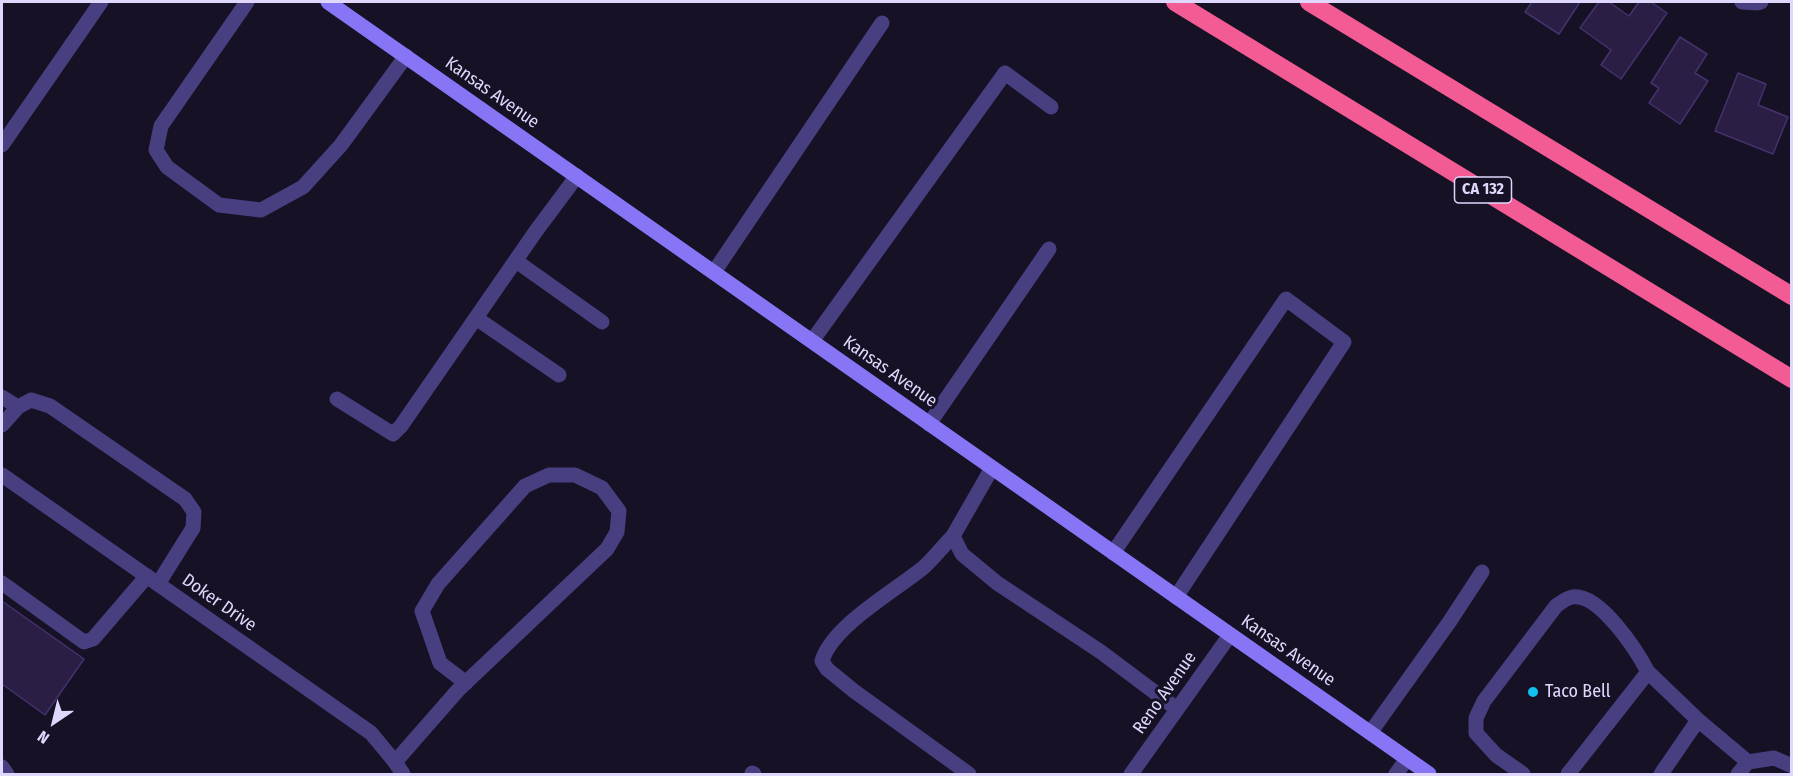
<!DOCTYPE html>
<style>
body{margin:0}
#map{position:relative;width:1793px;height:776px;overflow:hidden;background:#161124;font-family:"Fira Sans Condensed",sans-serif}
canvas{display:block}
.frame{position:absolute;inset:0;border:3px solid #dfd7fc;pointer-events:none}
.north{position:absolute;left:24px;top:692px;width:60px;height:60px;-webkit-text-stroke:4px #161124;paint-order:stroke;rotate:215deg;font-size:16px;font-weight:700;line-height:24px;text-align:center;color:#dfd7fc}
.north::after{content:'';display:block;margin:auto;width:21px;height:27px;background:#dfd7fc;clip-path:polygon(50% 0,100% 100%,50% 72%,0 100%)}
</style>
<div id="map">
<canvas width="1793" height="776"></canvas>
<div class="frame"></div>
<div class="north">N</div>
</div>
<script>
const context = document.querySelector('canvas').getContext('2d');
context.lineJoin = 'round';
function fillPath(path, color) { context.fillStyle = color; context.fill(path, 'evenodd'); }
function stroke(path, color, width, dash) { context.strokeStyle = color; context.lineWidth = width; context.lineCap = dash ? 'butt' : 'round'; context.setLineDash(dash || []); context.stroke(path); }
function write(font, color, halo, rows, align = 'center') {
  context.font = font + ' "Fira Sans Condensed",sans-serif'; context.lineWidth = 6; context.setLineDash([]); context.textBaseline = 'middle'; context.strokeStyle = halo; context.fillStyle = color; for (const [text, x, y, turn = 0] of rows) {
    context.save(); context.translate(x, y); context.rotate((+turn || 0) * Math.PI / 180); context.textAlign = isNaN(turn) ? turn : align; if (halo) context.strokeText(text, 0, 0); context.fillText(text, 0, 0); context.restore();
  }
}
const building = new Path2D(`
 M 1532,2 L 1580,2 L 1559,34 L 1525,12 Z
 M 1599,2 L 1609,2 L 1629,16 L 1639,2 L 1651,2 L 1667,13 L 1621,79 L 1601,65 L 1611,50 L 1580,28 Z
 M 1680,37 L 1707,54 L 1695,73 L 1708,81 L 1680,124 L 1649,103 L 1659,88 L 1651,83 Z
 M 1738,73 L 1766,84 L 1758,105 L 1788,117 L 1773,154 L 1715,131 Z
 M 2,601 L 84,659 L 45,715 L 2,684 Z`);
const lane = new Path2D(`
 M 247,2 L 161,126 L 156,150 L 167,167 L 219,205 L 261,210 L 303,187 L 341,145 L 406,56
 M 2,145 L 101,2
 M 516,261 L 602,322
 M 714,272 L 882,23
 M 476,318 L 559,375
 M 812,341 L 1005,73 L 1051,107
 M 2,397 L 18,407
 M 337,399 L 393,434 L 401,426 L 536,231 L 577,176
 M 929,424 L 1049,249
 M 2,425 L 18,407 L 31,400 L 50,406 L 185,499 L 194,512 L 193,528 L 158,584
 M 992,468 L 953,536 L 962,554 L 997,583 L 1101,652 L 1177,709
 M 953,536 C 943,546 934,558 924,567 C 895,591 832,626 822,661 L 827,669 L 854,691 L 969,774
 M 1113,553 L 1286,299 L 1344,342 L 1176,597
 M 2,583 L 84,642 L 93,639 L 147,576
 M 1370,733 L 1450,621 L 1482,572
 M 395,762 L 459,689 L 607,549 L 617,532 L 619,511 L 602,488 L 575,475 L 549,475 L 525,486 L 438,584 L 422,611 L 440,663 L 466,683
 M 1748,762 L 1774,758 L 1792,766
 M 2,767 L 7,774
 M 752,773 L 754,774
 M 1396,774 L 1407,759
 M 1523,774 L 1496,755 L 1476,733 L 1476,718 L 1484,701 L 1556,606 C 1560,603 1567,598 1572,597 C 1599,592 1637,651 1648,672
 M 1568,774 L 1648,672 L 1698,720 L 1748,762 L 1738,774
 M 1661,774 L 1698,720`);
const street = new Path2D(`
 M 1742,2 L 1758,3 L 1761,2
 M 2,475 L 371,733 L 395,762 L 403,774
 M 1131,774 L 1230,635`);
const secondary = new Path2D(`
 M 328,2 L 1429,774`);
const highway = new Path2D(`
 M 1175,2 L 1792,379
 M 1309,2 L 1792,296`);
const markers = [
 [1533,692,6,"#11c1ee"]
];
const shields = [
 [1483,190,57]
];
const shieldNames = [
 ["CA 132",1483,190]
];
const streetNames = [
 ["Kansas Avenue",492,93,35],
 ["Kansas Avenue",890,372,35],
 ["Doker Drive",219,603,35],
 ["Kansas Avenue",1288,651,35],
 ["Reno Avenue",1165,693,-55]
];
const poiNames = [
 ["Taco Bell",1545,692]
];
fillPath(building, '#2a1e44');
stroke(building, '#44326e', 1.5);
stroke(lane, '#483f80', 15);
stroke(street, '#483f80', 15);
stroke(secondary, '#8675f5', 15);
stroke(highway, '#f35b94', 18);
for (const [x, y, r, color] of markers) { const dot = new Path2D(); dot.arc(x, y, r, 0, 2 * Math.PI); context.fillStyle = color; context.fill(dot); stroke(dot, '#161124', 2); }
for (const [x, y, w] of shields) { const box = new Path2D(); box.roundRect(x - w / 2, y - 13, w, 26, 4.5); context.fillStyle = '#161124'; context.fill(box); stroke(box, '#dfd7fc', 1.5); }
write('bold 16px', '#dfd7fc', null, shieldNames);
write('18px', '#dfd7fc', '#161124', streetNames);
write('18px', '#dfd7fc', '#161124', poiNames, 'left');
</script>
